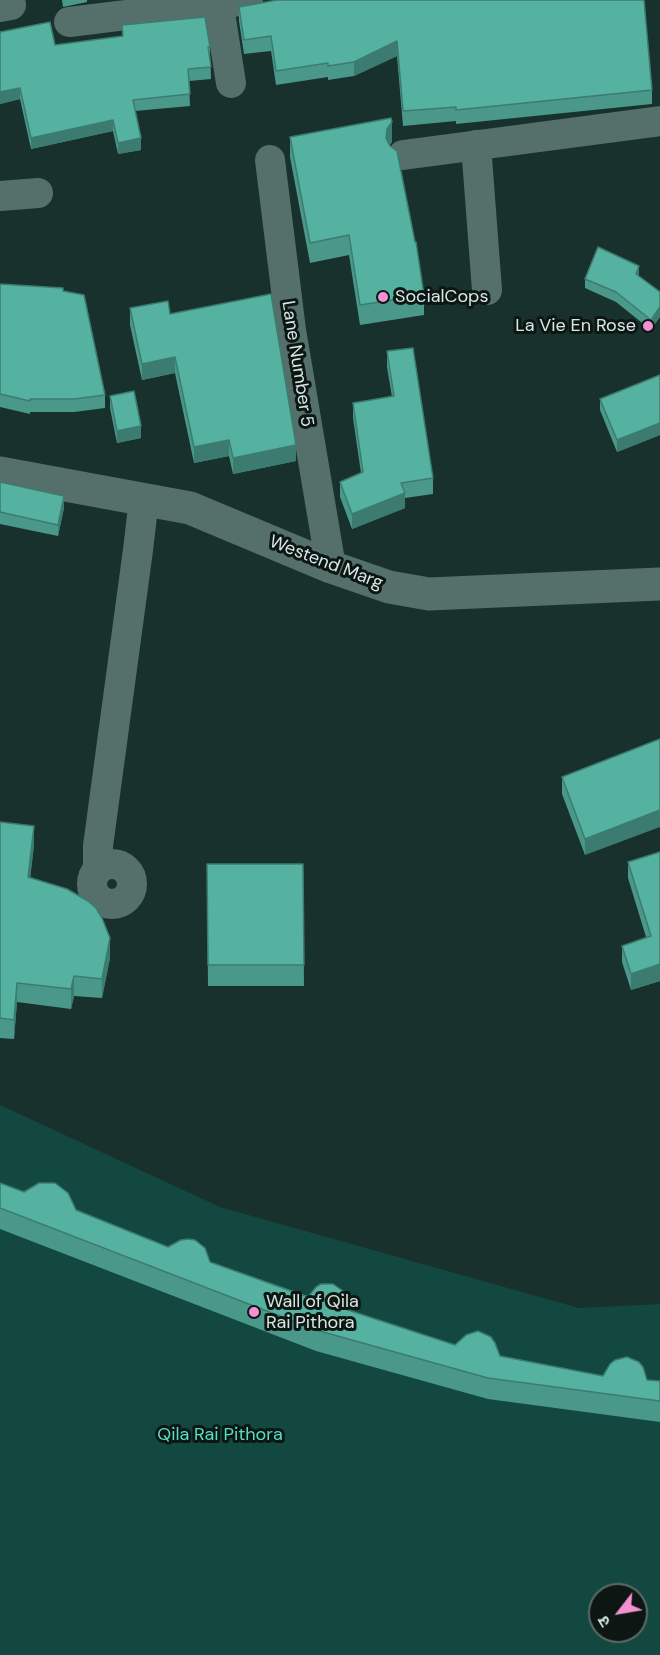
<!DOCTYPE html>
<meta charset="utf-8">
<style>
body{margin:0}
#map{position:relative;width:660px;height:1655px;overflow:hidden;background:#18312c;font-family:"DM Sans","Noto Sans Devanagari",sans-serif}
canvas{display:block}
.north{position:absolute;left:588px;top:1583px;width:60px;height:60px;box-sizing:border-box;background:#0c1714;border:2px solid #5e6a67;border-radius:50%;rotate:239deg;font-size:16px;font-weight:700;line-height:24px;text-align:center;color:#d8e7e3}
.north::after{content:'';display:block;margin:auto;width:21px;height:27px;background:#f591d2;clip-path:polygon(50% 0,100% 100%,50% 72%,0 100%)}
</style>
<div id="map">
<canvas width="660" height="1655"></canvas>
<div class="north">उ</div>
</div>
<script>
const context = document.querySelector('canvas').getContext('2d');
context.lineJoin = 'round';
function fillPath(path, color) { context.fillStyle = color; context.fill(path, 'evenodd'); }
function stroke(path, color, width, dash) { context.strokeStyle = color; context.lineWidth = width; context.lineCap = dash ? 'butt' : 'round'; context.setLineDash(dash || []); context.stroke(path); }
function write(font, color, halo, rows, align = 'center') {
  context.font = font + ' "DM Sans",sans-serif'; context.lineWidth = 6; context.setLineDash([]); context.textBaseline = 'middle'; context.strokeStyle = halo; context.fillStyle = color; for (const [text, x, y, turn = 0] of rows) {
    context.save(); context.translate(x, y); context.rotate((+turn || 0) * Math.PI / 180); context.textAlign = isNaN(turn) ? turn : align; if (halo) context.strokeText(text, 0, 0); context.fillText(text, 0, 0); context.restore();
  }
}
const green = new Path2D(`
 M 0,1105 L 220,1207 L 579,1308 L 660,1304 L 660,1655 L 0,1655 ZM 600,1595 L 636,1595 L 636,1631 L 600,1631 Z`);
const minor = new Path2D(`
 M 218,0 L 231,83
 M 0,7 L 11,5
 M 69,22 L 248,0
 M 476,145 L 487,290
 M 403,155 L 660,121
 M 270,160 L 291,330 L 331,567
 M 0,196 L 38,193
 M92 884a20 20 0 1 1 40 0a20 20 0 1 1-40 0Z
 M 98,870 L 98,846 L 138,550 L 144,499`);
const tertiary = new Path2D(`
 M 0,473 L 190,508 L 331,567 L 389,587 L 429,594 L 660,584`);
const wall = new Path2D(`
 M 62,0 L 87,0 L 87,2 L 63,7 Z
 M 239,7 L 652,90 L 652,104 L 456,124 L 456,121 L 403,126 L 397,56 L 354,76 L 328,80 L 328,77 L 276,85 L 271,51 L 244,54 L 239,21 Z
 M 122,25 L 210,47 L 211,79 L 189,81 L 190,106 L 135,111 L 141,150 L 118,154 L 113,131 L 31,149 L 20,99 L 0,104 L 55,45 L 122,37 Z
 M 290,137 L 392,142 L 389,145 L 424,295 L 424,315 L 360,325 L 349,255 L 310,263 L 290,157 Z
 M 639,276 L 660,292 L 651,330 L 616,302 L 585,288 L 585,279 Z
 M 0,284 L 63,291 L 105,395 L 105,408 L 74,412 L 30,412 L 30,414 L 0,407 Z
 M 130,308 L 170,314 L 296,461 L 233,474 L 229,456 L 194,463 L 175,373 L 142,380 L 130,325 Z
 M 387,351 L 433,478 L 433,494 L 405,498 L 405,508 L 352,529 L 340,497 L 340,482 L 361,473 L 353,418 L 353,403 L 392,397 L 387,367 Z
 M 660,375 L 660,435 L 617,452 L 600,410 L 600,399 Z
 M 110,396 L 141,438 L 117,443 L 110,408 Z
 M 0,482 L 64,508 L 58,536 L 0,524 Z
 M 660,739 L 585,855 L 562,794 L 562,777 Z
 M 0,822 L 34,845 L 30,878 L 110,958 L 102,998 L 74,996 L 71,1009 L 17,1002 L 14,1039 L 0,1038 Z
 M 660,852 L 660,981 L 631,990 L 622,962 L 622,946 L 646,937 L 628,878 L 628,862 Z
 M 207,864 L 303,864 L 304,986 L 208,986 Z
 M 0,1183 L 76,1210 L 168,1247 L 210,1262 L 345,1309 L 455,1345 L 500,1356 L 603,1376 L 660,1381 L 660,1422 L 488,1399 L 316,1351 L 0,1229 Z`);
const shadedWall = new Path2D(`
 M 397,41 L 397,56 L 354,76 L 354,62 Z
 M 20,88 L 20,99 L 0,104 L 0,92 Z
 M 113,120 L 113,131 L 31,149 L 31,138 Z
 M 392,122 L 392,142 L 387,149 L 386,138 L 387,129 Z
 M 141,138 L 141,150 L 118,154 L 118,143 Z
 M 639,266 L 639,275 L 636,283 L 636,274 Z
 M 660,307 L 660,317 L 651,330 L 651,320 Z
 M 175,357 L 175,373 L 142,380 L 142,364 Z
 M 660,423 L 660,435 L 617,452 L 617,440 Z
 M 141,426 L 141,438 L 117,443 L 117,431 Z
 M 229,440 L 229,456 L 194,463 L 194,447 Z
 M 296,445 L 296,461 L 233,474 L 233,458 Z
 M 405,493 L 405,508 L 352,529 L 352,514 Z
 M 64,496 L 64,508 L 58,536 L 58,525 Z
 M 660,810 L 660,827 L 585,855 L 585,839 Z
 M 34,826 L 34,845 L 28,897 L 28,877 Z
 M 110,938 L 110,958 L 102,998 L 102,979 Z
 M 660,964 L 660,981 L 631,990 L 631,974 Z
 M 74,976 L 74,996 L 71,1009 L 71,989 Z
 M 17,983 L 17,1002 L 14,1039 L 14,1020 Z`);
const building = new Path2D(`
 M 277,0 L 644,0 L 652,90 L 456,110 L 456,107 L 403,111 L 397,41 L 354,62 L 328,66 L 328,63 L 276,71 L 271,36 L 244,40 L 239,7 Z
 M 205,17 L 210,47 L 208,47 L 211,67 L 188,69 L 190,94 L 133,100 L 141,138 L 118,143 L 113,120 L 31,138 L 20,88 L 0,92 L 0,32 L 50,22 L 55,45 L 123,36 L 122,25 Z
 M 391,118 L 392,122 L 387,129 L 386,138 L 390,146 L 397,151 L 415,242 L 416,242 L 424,295 L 360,305 L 349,235 L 310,243 L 290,137 Z
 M 598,247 L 639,266 L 636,274 L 660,292 L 660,307 L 651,320 L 616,292 L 585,279 Z
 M 0,284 L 63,288 L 63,291 L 84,295 L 105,395 L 74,399 L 30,399 L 30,401 L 0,394 Z
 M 271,294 L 296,445 L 233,458 L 229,440 L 194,447 L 175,357 L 142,364 L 130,308 L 168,301 L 170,314 Z
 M 413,348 L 433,478 L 401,483 L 405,493 L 352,514 L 340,482 L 363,472 L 353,403 L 394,396 L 387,351 Z
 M 660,375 L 660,423 L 617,440 L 600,399 Z
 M 134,391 L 141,426 L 117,431 L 110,396 Z
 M 0,482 L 64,496 L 58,525 L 0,512 Z
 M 660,739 L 660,810 L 585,839 L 562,777 Z
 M 0,822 L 34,826 L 28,877 L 67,889 L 88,901 L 96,908 L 102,918 L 110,938 L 102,979 L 74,976 L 71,989 L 17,983 L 14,1020 L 0,1018 Z
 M 660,852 L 660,964 L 631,974 L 622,946 L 651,936 L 628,862 Z
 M 207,864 L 303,864 L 304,965 L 208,965 Z
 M 0,1183 L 24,1192 L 39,1183 L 55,1183 L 68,1193 L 76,1210 L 168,1247 L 181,1240 L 188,1239 L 195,1240 L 205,1248 L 210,1262 L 308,1297 L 316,1287 L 321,1284 L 333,1284 L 343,1291 L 345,1297 L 345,1309 L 455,1345 L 466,1335 L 478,1331 L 491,1337 L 495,1343 L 500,1356 L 603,1376 L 610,1364 L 615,1360 L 627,1357 L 639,1362 L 643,1367 L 647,1380 L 660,1381 L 660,1401 L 488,1378 L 316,1330 L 0,1208 Z`);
const markers = [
 [383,297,6,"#f591d2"],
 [648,326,6,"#f591d2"],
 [254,1312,6,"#f591d2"]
];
const poiNames = [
 ["SocialCops",395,297],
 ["La Vie En Rose",636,326,"right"],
 ["Wall of Qila",266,1302],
 ["Rai Pithora",266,1323]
];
const streetNames = [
 ["Lane Number 5",297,364,81],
 ["Westend Marg",326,563,21]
];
const parkNames = [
 ["Qila Rai Pithora",220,1435]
];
fillPath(green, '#12483f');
stroke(minor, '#55706a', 30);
stroke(tertiary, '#55706a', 33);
fillPath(wall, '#49988a');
fillPath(shadedWall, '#3c7c70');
fillPath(building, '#55b1a0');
stroke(building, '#3c7c70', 1.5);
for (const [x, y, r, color] of markers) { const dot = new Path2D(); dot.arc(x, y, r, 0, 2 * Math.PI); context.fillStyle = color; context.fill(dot); stroke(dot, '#0c1714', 2); }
write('18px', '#d8e7e3', '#0c1714', poiNames, 'left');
write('18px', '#d8e7e3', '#0c1714', streetNames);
write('18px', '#58dfc7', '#0c1714', parkNames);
</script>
